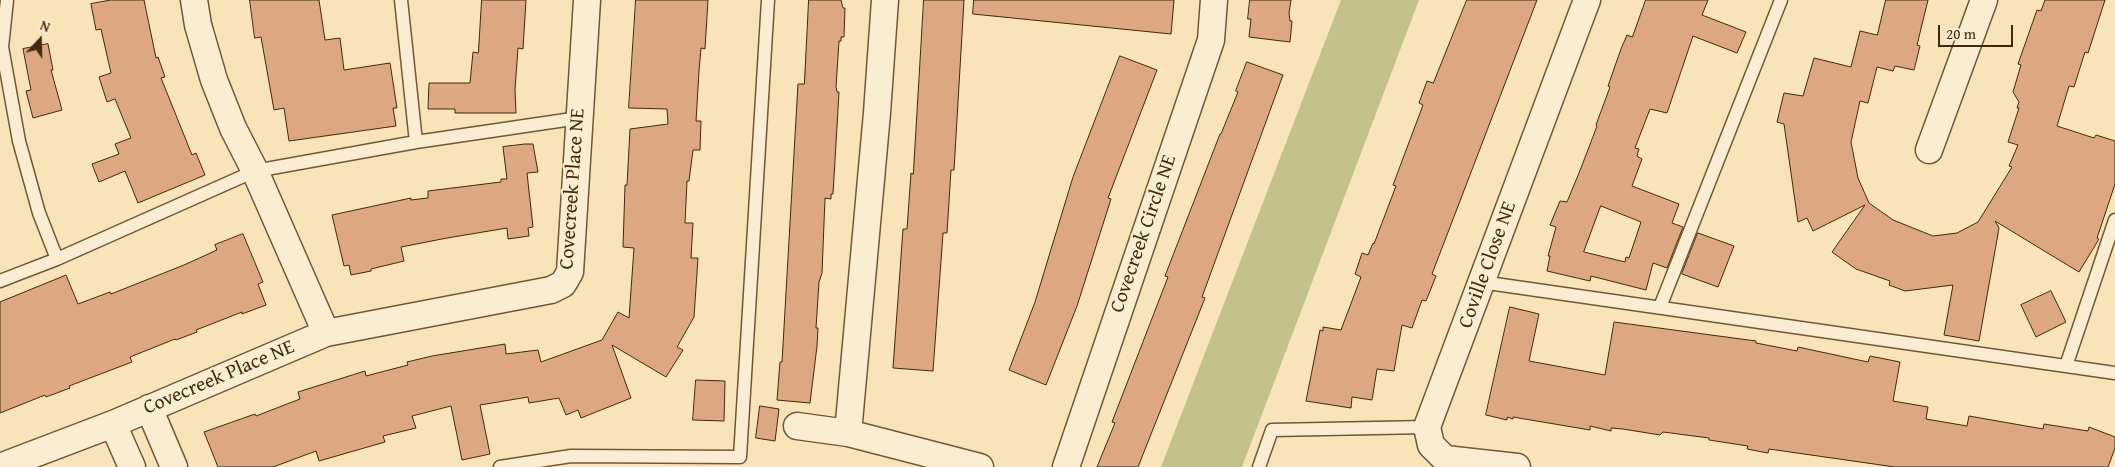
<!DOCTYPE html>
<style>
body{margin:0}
#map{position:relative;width:2115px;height:467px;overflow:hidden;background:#f9e3b9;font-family:"Gentium Book Plus",serif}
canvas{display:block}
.north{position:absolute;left:15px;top:15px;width:50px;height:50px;-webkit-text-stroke:4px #fbedd2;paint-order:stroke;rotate:21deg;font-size:14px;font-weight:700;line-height:20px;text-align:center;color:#42290d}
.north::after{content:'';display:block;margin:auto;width:18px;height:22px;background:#42290d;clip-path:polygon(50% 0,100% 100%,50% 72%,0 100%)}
.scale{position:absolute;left:1938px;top:25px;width:75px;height:22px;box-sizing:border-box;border:2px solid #42290d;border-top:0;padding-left:6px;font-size:15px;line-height:18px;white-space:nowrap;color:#42290d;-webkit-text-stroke:4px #fbedd2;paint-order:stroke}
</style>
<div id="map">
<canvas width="2115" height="467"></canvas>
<div class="north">N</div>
<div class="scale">20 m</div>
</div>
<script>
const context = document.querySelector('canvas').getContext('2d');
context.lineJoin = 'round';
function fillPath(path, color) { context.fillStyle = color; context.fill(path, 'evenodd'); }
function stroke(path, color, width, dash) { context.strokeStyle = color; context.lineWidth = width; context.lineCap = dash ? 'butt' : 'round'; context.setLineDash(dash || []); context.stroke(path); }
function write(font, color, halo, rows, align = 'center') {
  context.font = font + ' "Gentium Book Plus",serif'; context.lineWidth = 4.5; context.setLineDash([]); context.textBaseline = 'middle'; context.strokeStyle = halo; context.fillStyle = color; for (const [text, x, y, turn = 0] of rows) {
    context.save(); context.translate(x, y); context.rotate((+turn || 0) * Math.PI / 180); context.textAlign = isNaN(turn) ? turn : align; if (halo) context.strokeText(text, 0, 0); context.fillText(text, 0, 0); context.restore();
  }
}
const green = new Path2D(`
 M 1341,0 L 1419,0 L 1242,467 L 1161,467 Z`);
const building = new Path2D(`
 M 111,0 L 144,0 L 156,58 L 158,57 L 165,77 L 161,78 L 192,155 L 196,153 L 205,175 L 138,203 L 125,171 L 99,182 L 92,164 L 119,154 L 115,144 L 131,138 L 115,99 L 107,102 L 99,77 L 111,73 L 101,29 L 96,30 L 91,4 Z
 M 250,0 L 319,0 L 325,40 L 340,38 L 344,70 L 390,63 L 397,108 L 393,108 L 396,126 L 289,141 L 284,108 L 274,110 L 261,37 L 255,38 Z
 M 482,0 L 526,0 L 523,49 L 518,48 L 515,89 L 516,113 L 455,113 L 455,109 L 428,109 L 429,83 L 470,83 L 473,52 L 478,53 Z
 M 636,0 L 708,0 L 705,49 L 701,48 L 699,71 L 696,121 L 701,121 L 700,150 L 693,150 L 689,181 L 687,181 L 685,223 L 693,223 L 691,258 L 698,258 L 694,317 L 677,347 L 683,350 L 666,377 L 612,345 L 631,398 L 581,418 L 578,410 L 566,415 L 559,398 L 529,403 L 528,397 L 480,405 L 490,454 L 462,460 L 451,406 L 412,416 L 416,428 L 383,436 L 385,442 L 319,461 L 316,451 L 273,467 L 218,467 L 204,432 L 255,414 L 256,416 L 300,399 L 298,392 L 365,371 L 366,376 L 408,365 L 407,362 L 432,356 L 505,344 L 506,354 L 538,350 L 541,362 L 602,340 L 618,312 L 629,318 L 634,248 L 623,247 L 625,185 L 627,185 L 630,129 L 668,124 L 667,109 L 629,108 Z
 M 809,0 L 841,0 L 843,8 L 845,8 L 844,37 L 841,37 L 841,41 L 839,41 L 836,87 L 837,92 L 839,92 L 833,194 L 831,194 L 831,199 L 825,198 L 822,273 L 819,282 L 816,328 L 818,328 L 817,346 L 810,403 L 777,400 L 780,362 L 782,362 L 798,84 L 804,84 Z
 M 924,0 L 964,0 L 954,170 L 951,170 L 947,233 L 943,233 L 933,371 L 893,368 L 903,229 L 907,229 L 911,173 L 913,174 Z
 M 974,0 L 1174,0 L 1171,34 L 973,14 Z
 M 1250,0 L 1291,0 L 1289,13 L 1290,21 L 1292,21 L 1290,42 L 1249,37 L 1251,19 L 1248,19 Z
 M 1467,0 L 1537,0 L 1432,274 L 1436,276 L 1426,301 L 1422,300 L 1412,328 L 1402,325 L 1394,371 L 1377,369 L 1372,400 L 1352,397 L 1351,408 L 1306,401 L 1320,330 L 1323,331 L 1323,327 L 1341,330 L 1361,277 L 1355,274 L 1362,253 L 1368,255 L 1373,243 L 1374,244 L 1396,186 L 1393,185 L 1423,105 L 1419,103 L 1427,81 L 1433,83 Z
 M 1646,0 L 1708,0 L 1702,15 L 1746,32 L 1737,53 L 1693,36 L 1667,113 L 1650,109 L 1635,148 L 1639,149 L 1637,156 L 1642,159 L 1632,186 L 1679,204 L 1672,223 L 1683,227 L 1667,268 L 1653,263 L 1646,290 L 1591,276 L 1590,281 L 1547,271 L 1550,256 L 1548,256 L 1556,227 L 1550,225 L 1560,201 L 1567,202 L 1581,168 L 1597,126 L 1596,125 L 1610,87 L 1608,86 L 1621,49 L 1627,35 L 1632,37 ZM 1601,206 L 1641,222 L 1629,258 L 1626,257 L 1625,262 L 1584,252 Z
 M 1886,0 L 1928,0 L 1917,45 L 1920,46 L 1914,70 L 1895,66 L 1893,71 L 1877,67 L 1868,103 L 1860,101 L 1851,142 L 1858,178 L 1869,203 L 1893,220 L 1933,236 L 1957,233 L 1978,222 L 2012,167 L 2009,166 L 2018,145 L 2008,142 L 2019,108 L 2017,108 L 2019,102 L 2013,92 L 2021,65 L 2018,64 L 2037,10 L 2041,11 L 2045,0 L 2105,0 L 2088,53 L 2085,52 L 2074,87 L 2069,86 L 2057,126 L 2094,138 L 2096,135 L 2115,141 L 2115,184 L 2097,238 L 2099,239 L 2079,272 L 1995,221 L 1999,228 L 1979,341 L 1944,335 L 1953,285 L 1905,291 L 1889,285 L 1890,281 L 1856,269 L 1832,252 L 1865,205 L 1813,231 L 1807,218 L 1798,222 L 1784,124 L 1777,122 L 1784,93 L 1803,96 L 1814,58 L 1851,67 L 1860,31 L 1877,35 Z
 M 48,44 L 53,70 L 51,70 L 62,110 L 33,118 L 26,91 L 31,90 L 23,49 Z
 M 1120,56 L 1157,70 L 1108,198 L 1111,199 L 1077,306 L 1046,385 L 1009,370 L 1035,302 L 1073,177 Z
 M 1247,62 L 1283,75 L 1202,297 L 1205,298 L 1138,467 L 1097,467 L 1115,423 L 1112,422 L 1168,277 L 1165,276 L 1220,134 L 1221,134 L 1238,92 L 1236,91 Z
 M 525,144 L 533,144 L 538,172 L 527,173 L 533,227 L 528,228 L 529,236 L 508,239 L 507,228 L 447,238 L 401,247 L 404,261 L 371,269 L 371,271 L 351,275 L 349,265 L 344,266 L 332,215 L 411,198 L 411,200 L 428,198 L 428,191 L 501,182 L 501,179 L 507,179 L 503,147 Z
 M 1698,233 L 1734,246 L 1718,287 L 1682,274 Z
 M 243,234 L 263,282 L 258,284 L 266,305 L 242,314 L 242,312 L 196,330 L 197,332 L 176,340 L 175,339 L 130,357 L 132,362 L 69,386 L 70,388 L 46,397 L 45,395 L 0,413 L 0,302 L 66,275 L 78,304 L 110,292 L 111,294 L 184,265 L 217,250 L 215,245 Z
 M 2051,291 L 2066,322 L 2036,337 L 2021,305 Z
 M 1510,307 L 1539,314 L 1529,361 L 1605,375 L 1614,322 L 1756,341 L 1756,343 L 1797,351 L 1798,347 L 1868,362 L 1870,356 L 1900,362 L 1893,401 L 1928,407 L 1926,419 L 1967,426 L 1969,416 L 2043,429 L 2044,424 L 2088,431 L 2089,427 L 2115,437 L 2115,448 L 2108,467 L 1895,467 L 1769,449 L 1768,453 L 1747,449 L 1748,446 L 1709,440 L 1709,438 L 1663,432 L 1660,435 L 1623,429 L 1611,428 L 1611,431 L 1590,426 L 1590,430 L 1513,417 L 1513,419 L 1507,417 L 1507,420 L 1486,415 Z
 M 696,380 L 725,381 L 724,421 L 693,420 Z
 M 760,406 L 779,409 L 775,441 L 756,438 Z`);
const lane = new Path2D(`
 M 7,0 L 2,47 L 19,141 L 39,213 L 57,259
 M 401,0 L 416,142
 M 0,281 L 57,259 L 255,171 L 416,142 L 579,118
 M 1481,282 L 2115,373
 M 1660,307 L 1781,0
 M 2066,366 L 2115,220
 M 500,467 L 571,456 L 740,457 L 768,0
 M 1259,467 L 1272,430 L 1427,427`);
const street = new Path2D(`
 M 194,0 L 198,25 L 214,80 L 233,128 L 255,171 L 326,333
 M 1929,150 L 1984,0
 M 149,408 L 174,467
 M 113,424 L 132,467
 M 797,426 L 848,433 L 980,467
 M 848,433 L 877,113 L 885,0
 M 0,467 L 113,424 L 326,333 L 551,290 L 563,284 L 570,272 L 587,0
 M 1066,467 L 1211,40 L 1214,0
 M 1517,467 L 1445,459 L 1431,445 L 1427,427 L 1587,0`);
const streetNames = [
 ["Covecreek Place NE",573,189,-86],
 ["Covecreek Circle NE",1144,234,-71],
 ["Coville Close NE",1488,265,-70],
 ["Covecreek Place NE",219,378,-23]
];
fillPath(green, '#c3c28b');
fillPath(building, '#dda881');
stroke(building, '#42290d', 1);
stroke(lane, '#705838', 15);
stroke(street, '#705838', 29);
stroke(lane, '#fbedd2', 12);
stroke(street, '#fbedd2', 26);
write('20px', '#42290d', '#fbedd2', streetNames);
</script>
